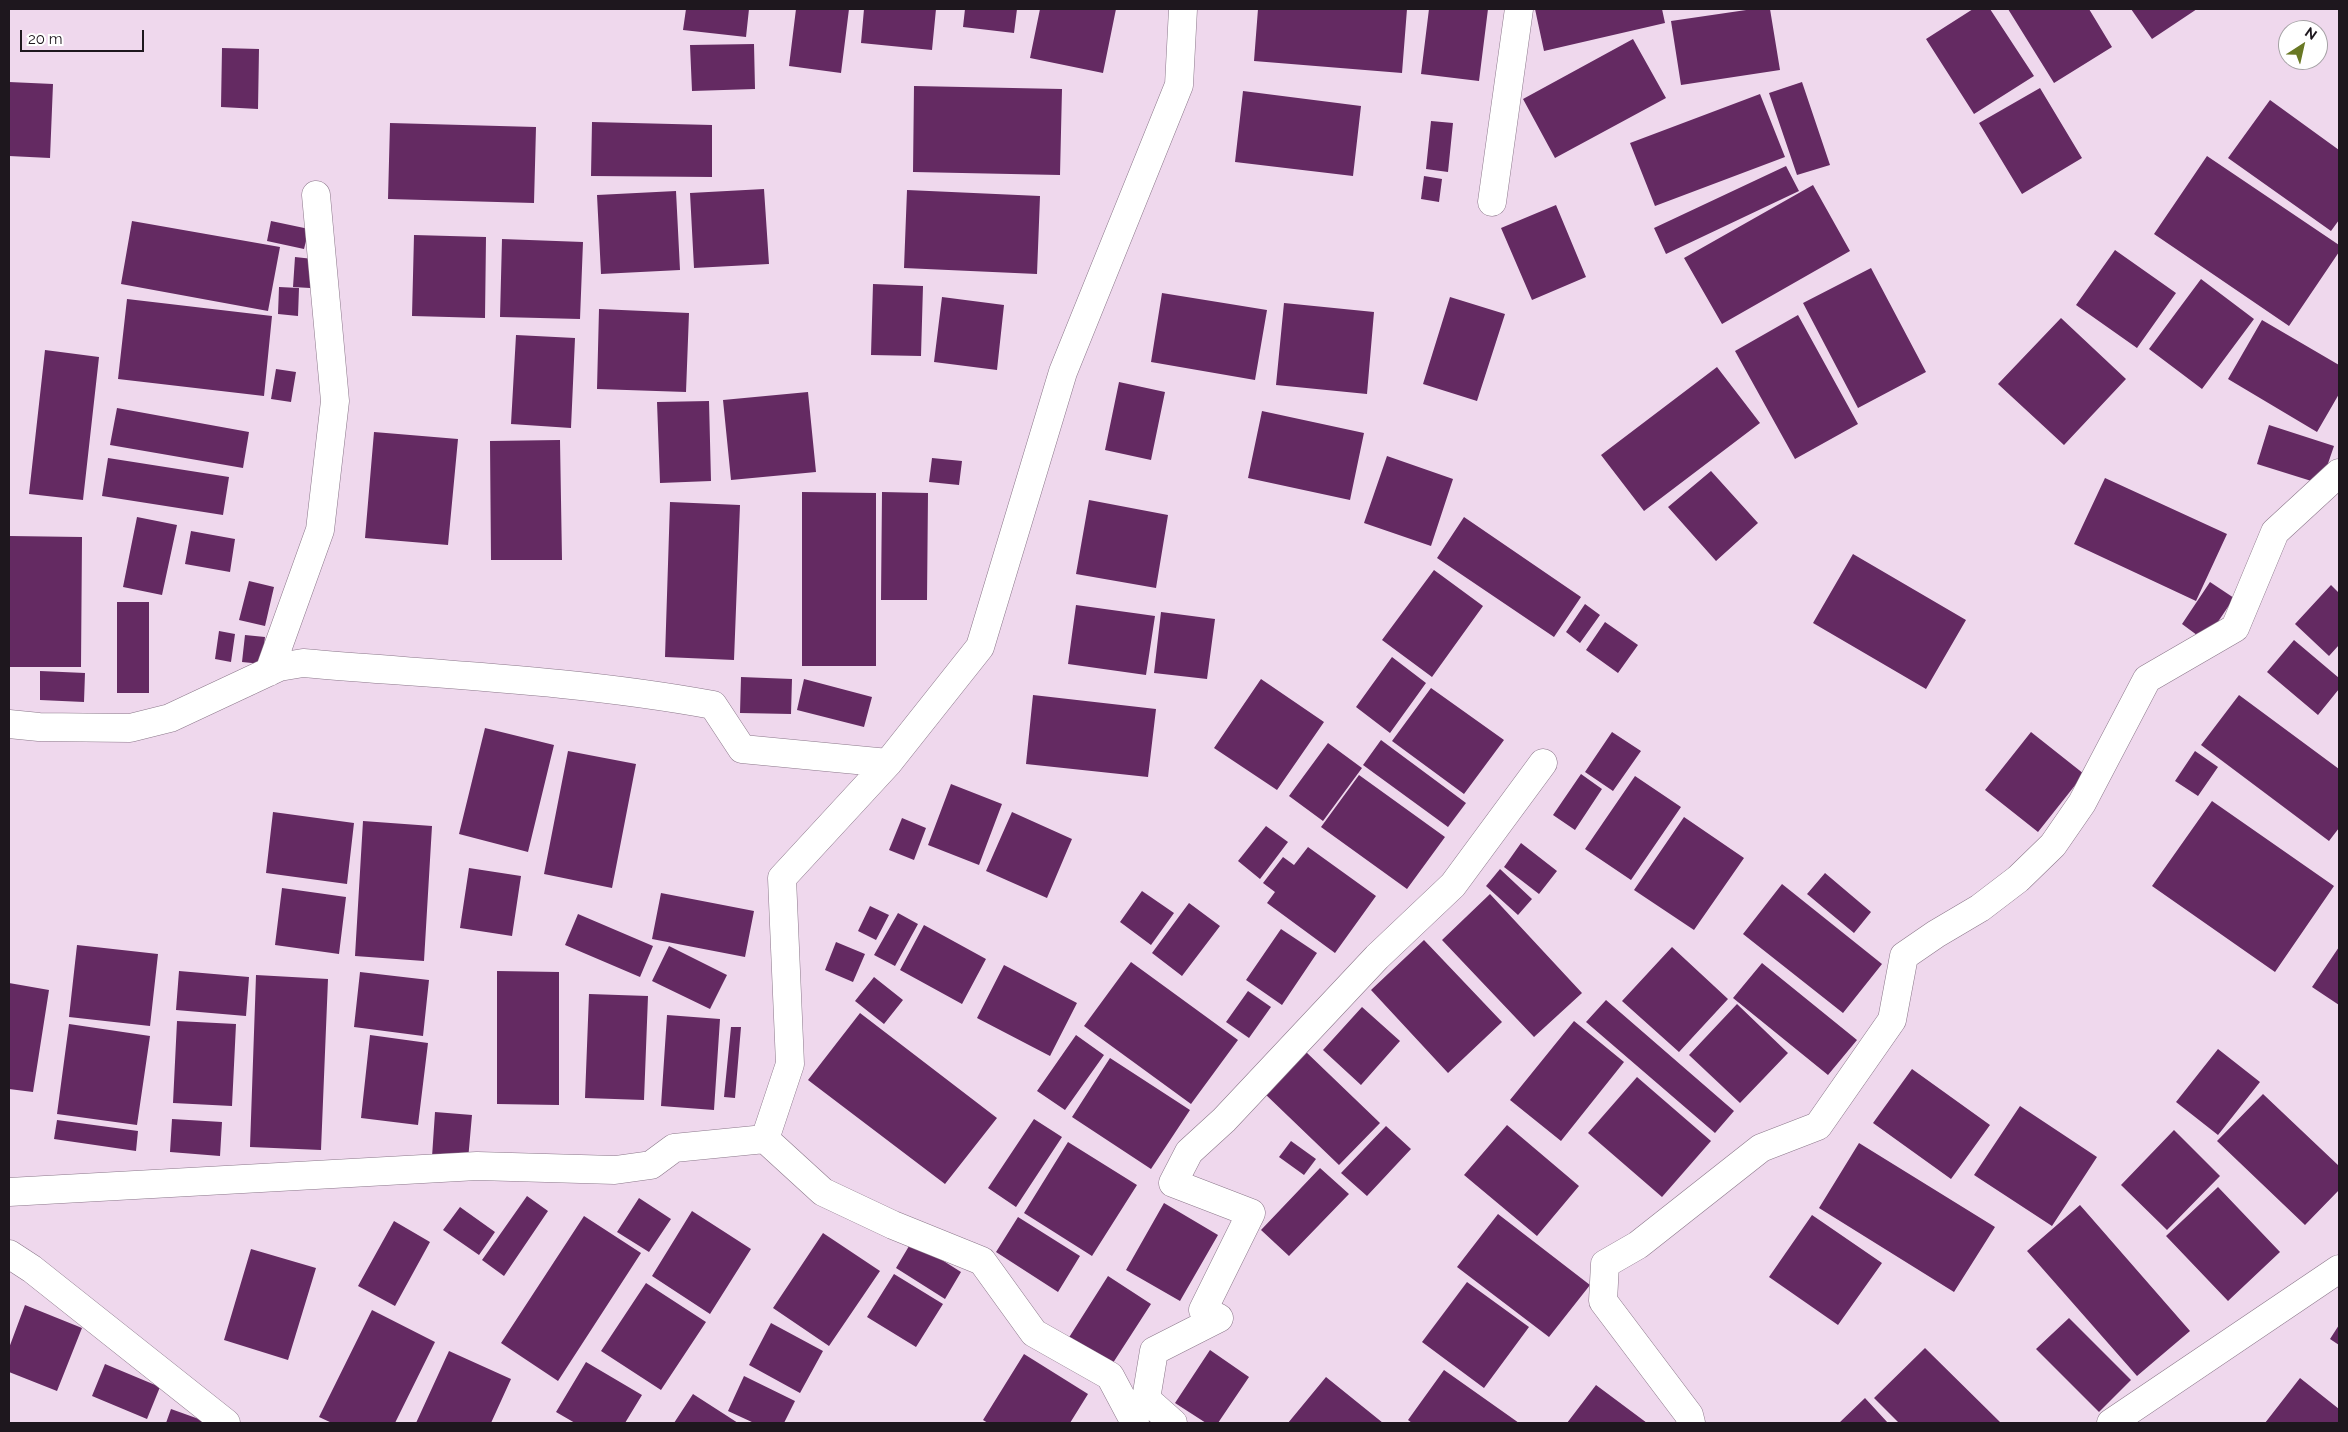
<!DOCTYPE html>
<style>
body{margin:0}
#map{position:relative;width:2348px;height:1432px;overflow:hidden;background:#efd8ed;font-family:Raleway,sans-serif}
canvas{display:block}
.frame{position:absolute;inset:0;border:10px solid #1e171e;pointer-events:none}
.north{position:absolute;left:2278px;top:20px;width:50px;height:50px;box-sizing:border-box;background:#fff;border:1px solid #a5a2a5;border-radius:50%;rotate:35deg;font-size:14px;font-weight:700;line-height:20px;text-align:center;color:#1e171e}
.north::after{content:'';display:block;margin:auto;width:18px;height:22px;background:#697824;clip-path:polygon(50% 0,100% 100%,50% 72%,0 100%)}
.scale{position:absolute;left:20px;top:30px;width:124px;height:22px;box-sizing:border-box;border:2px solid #1e171e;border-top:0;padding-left:6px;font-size:15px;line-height:18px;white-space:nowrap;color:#1e171e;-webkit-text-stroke:4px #fff;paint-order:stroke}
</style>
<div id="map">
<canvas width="2348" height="1432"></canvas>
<div class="frame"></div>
<div class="north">N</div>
<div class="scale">20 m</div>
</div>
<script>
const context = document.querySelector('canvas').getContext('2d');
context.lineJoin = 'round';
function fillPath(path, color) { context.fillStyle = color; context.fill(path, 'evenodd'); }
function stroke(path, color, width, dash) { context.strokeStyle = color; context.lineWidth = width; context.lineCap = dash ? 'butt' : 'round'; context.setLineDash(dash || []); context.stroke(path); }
const building = new Path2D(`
 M 686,9 L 749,9 L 746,37 L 683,30 Z
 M 796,9 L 849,9 L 841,73 L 789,66 Z
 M 864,9 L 936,9 L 932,50 L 861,43 Z
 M 965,9 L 1017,9 L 1014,33 L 963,27 Z
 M 1040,9 L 1116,9 L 1103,73 L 1030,58 Z
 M 1258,9 L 1407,9 L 1402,73 L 1254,61 Z
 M 1429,9 L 1488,9 L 1479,81 L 1421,74 Z
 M 1535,9 L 1662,9 L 1665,23 L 1544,51 Z
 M 1753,9 L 1770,9 L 1780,70 L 1681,85 L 1671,21 Z
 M 1973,9 L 1990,9 L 2034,76 L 1974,114 L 1926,39 Z
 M 2008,9 L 2089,9 L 2112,47 L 2054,83 Z
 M 2131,9 L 2197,9 L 2152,39 Z
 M 1633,39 L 1666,98 L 1555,158 L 1523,99 Z
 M 754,44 L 755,89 L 692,91 L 690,45 Z
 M 222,48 L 259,49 L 258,109 L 221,107 Z
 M 9,82 L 53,84 L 50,158 L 9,156 Z
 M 1802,82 L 1830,165 L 1797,175 L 1769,93 Z
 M 914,86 L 1062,89 L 1060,175 L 913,172 Z
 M 2040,88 L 2082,158 L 2022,194 L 1979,123 Z
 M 1243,91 L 1361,106 L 1353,176 L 1235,162 Z
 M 1760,94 L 1785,157 L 1655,206 L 1630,143 Z
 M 2270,100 L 2339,150 L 2339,220 L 2331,231 L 2228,158 Z
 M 1431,121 L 1453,123 L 1448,172 L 1426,169 Z
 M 592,122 L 712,125 L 712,177 L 591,176 Z
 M 390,123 L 536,127 L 534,203 L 388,199 Z
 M 2207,156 L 2339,245 L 2339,252 L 2289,326 L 2154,234 Z
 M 1786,166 L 1799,191 L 1666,254 L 1654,228 Z
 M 1424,176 L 1442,179 L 1439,202 L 1421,199 Z
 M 1813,185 L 1850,251 L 1722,324 L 1684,258 Z
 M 764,189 L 769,264 L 694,268 L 690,193 Z
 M 907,190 L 1040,196 L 1037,274 L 904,268 Z
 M 676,191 L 680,270 L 601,274 L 597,195 Z
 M 1556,205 L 1586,277 L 1532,300 L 1501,228 Z
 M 132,221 L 280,247 L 268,311 L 121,284 Z
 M 271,221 L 309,229 L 304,249 L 267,241 Z
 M 414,235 L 486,237 L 485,318 L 412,316 Z
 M 502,239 L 583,242 L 580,319 L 500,317 Z
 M 2115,250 L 2176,293 L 2137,348 L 2076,305 Z
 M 295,257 L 313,259 L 310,288 L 293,287 Z
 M 1871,268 L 1926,372 L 1858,408 L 1803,303 Z
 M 2201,279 L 2254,319 L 2202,389 L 2149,349 Z
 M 873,284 L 923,286 L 921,356 L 871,355 Z
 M 279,287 L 299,288 L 298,316 L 278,314 Z
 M 1162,293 L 1267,310 L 1255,380 L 1151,362 Z
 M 942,297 L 1004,305 L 997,370 L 934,362 Z
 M 1450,297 L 1505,314 L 1477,401 L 1423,384 Z
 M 127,299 L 272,316 L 264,396 L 118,379 Z
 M 1284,303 L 1374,312 L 1367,394 L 1276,385 Z
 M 599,309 L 689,313 L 686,392 L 597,389 Z
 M 1798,315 L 1858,424 L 1795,459 L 1735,351 Z
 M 2061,318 L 2126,379 L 2064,445 L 1998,384 Z
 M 2262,320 L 2339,365 L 2339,394 L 2317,432 L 2228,379 Z
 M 516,335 L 575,338 L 571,428 L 511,424 Z
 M 45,350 L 99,357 L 83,500 L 29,494 Z
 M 1717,367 L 1760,423 L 1644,511 L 1601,455 Z
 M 276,369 L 296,372 L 291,402 L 271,399 Z
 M 1119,382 L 1165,392 L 1151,460 L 1105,450 Z
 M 808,392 L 816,472 L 731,480 L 723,400 Z
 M 709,401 L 711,481 L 660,483 L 657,402 Z
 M 117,408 L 249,432 L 243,468 L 110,445 Z
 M 1262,411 L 1364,433 L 1350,500 L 1248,478 Z
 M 2269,425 L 2334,446 L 2321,484 L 2257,464 Z
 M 374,432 L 458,439 L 448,545 L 365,538 Z
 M 560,440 L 562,560 L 491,560 L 490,441 Z
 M 1387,456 L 1453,479 L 1431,546 L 1364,523 Z
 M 108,458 L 229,477 L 223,515 L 102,496 Z
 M 932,458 L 962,461 L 959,485 L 929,482 Z
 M 1711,471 L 1758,523 L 1716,561 L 1668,507 Z
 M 2105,478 L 2227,534 L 2196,601 L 2074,544 Z
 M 802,492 L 876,493 L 876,666 L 802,666 Z
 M 882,492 L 928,493 L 927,600 L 881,600 Z
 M 1089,500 L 1168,515 L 1156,588 L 1076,574 Z
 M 670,502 L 740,505 L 734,660 L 665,657 Z
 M 137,517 L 177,525 L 162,595 L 123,587 Z
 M 1464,517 L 1581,597 L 1554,637 L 1437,558 Z
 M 191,531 L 235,539 L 230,572 L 185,564 Z
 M 10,536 L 82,537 L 81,667 L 9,667 Z
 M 1853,554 L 1966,620 L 1926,689 L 1813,623 Z
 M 1434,570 L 1483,606 L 1432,677 L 1382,640 Z
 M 249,581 L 274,587 L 265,626 L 239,620 Z
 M 2210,582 L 2234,598 L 2205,641 L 2182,624 Z
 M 2331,585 L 2339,593 L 2339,645 L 2329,656 L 2295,624 Z
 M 117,602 L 149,602 L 149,693 L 117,693 Z
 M 1585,604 L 1600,615 L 1580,643 L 1566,632 Z
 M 1076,605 L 1155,616 L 1146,675 L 1068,664 Z
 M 1161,612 L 1215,619 L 1207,679 L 1154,673 Z
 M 1605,622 L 1638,645 L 1618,673 L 1586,650 Z
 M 219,631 L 235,634 L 231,662 L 215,659 Z
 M 245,635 L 265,637 L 262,664 L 242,662 Z
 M 2294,640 L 2339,678 L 2339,689 L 2318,715 L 2267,672 Z
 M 1392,657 L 1426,683 L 1390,733 L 1356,707 Z
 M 40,671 L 85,673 L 84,702 L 40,700 Z
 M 741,677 L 792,679 L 791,714 L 740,713 Z
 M 804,679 L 872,697 L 864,727 L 797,710 Z
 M 1261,679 L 1324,722 L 1277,790 L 1214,748 Z
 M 1431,688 L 1504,740 L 1464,794 L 1392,741 Z
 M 1033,695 L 1156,709 L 1148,777 L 1026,764 Z
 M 2239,695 L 2339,769 L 2339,828 L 2329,841 L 2201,745 Z
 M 485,728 L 554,745 L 528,852 L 459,834 Z
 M 1612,732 L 1641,751 L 1613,791 L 1585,772 Z
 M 2031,732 L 2084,774 L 2038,832 L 1985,790 Z
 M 1381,740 L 1466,803 L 1448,827 L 1363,765 Z
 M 1328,743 L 1362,768 L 1323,821 L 1289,796 Z
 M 568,751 L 636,764 L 612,888 L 544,874 Z
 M 2195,751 L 2218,767 L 2198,796 L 2175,781 Z
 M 1581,774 L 1602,789 L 1575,830 L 1553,815 Z
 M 1359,775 L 1445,837 L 1407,889 L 1321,827 Z
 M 1635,776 L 1681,807 L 1631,880 L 1585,849 Z
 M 951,784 L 1002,804 L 979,865 L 928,845 Z
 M 2212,801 L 2334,886 L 2275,972 L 2152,886 Z
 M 273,812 L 354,823 L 347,884 L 266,873 Z
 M 1012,812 L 1072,839 L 1047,898 L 986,871 Z
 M 1684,817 L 1744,858 L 1694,930 L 1634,890 Z
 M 902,818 L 926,828 L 914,860 L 889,850 Z
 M 363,821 L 432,826 L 424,961 L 355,956 Z
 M 1266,826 L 1288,842 L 1260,879 L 1238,861 Z
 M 1521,843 L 1557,871 L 1539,894 L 1504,867 Z
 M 1308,847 L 1376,896 L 1335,953 L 1267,903 L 1275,892 L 1263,883 L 1283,857 L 1294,865 Z
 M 469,868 L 521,876 L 512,936 L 460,928 Z
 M 1500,869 L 1532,899 L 1518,915 L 1486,886 Z
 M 1825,873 L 1871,912 L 1854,933 L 1807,894 Z
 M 1782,884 L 1882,964 L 1843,1013 L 1743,934 Z
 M 282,888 L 346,897 L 339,954 L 275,945 Z
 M 1142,891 L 1174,913 L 1151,945 L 1120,922 Z
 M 661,893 L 754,911 L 745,957 L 652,939 Z
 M 1490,894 L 1582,993 L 1534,1037 L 1442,940 Z
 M 1189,903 L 1220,926 L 1182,976 L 1152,953 Z
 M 870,906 L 889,915 L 876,940 L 858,931 Z
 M 898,913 L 918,924 L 895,966 L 874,955 Z
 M 578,914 L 653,946 L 640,977 L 565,945 Z
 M 924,925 L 986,959 L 962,1004 L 900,970 Z
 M 1281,929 L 1317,953 L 1282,1005 L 1246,980 Z
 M 1424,940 L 1502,1022 L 1448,1073 L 1371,990 Z
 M 836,942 L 865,954 L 853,982 L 825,970 Z
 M 77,945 L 158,954 L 150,1026 L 69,1017 Z
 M 669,946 L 727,975 L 710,1009 L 652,981 Z
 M 1672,947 L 1728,999 L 1679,1052 L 1622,1001 Z
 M 2339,947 L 2339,1005 L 2312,987 Z
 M 1131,962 L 1238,1040 L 1191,1104 L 1084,1026 Z
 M 1762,963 L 1857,1040 L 1828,1075 L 1733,998 Z
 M 1004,965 L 1077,1003 L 1050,1056 L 977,1018 Z
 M 179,971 L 249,977 L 246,1016 L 176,1010 Z
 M 497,971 L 559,972 L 559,1105 L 497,1104 Z
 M 360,972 L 429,980 L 423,1036 L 354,1027 Z
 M 256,975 L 328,979 L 321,1150 L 250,1147 Z
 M 874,977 L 903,1000 L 884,1024 L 855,1001 Z
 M 9,983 L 49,990 L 33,1092 L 9,1089 Z
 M 1248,991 L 1271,1007 L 1249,1038 L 1226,1022 Z
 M 589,994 L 648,996 L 644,1100 L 585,1098 Z
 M 1606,1000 L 1734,1111 L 1715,1133 L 1586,1022 Z
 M 1737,1004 L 1788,1053 L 1740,1103 L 1689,1055 Z
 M 1362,1007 L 1400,1041 L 1361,1085 L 1323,1050 Z
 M 860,1013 L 997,1118 L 945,1184 L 808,1080 Z
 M 667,1015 L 720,1019 L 714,1110 L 661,1106 Z
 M 177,1021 L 236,1024 L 232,1106 L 173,1103 Z
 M 1574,1021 L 1624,1062 L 1561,1141 L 1510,1100 Z
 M 69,1024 L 150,1036 L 137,1125 L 57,1114 Z
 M 731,1027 L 741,1027 L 735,1098 L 724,1097 Z
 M 370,1035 L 428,1043 L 418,1125 L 361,1118 Z
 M 1076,1035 L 1104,1055 L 1065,1110 L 1037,1091 Z
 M 2218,1049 L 2260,1082 L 2218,1135 L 2176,1102 Z
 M 1304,1050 L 1380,1123 L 1339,1165 L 1263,1092 Z
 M 1110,1058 L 1190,1110 L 1151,1169 L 1072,1117 Z
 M 1912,1069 L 1990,1125 L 1951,1179 L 1873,1123 Z
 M 1637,1077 L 1711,1141 L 1662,1197 L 1588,1133 Z
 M 2263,1094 L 2339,1166 L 2339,1190 L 2305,1225 L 2217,1141 Z
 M 2020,1106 L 2097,1157 L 2052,1226 L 1974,1175 Z
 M 435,1112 L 472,1115 L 468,1160 L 432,1157 Z
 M 172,1119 L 222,1122 L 220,1156 L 170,1152 Z
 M 1034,1119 L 1062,1137 L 1016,1207 L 988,1188 Z
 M 57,1120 L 138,1131 L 136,1151 L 54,1139 Z
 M 1507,1125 L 1579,1186 L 1537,1236 L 1464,1175 Z
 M 1386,1126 L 1411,1149 L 1367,1196 L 1341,1173 Z
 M 2174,1130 L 2220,1176 L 2167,1230 L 2121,1185 Z
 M 1291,1141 L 1316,1159 L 1304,1175 L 1279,1157 Z
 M 1068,1142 L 1137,1185 L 1092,1256 L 1024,1213 Z
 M 1859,1143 L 1995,1227 L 1954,1292 L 1819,1208 Z
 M 1320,1168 L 1349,1194 L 1289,1256 L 1261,1230 Z
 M 2218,1187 L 2280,1252 L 2228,1301 L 2166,1236 Z
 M 527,1196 L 548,1211 L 504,1276 L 482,1260 Z
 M 639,1198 L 671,1219 L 649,1252 L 617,1232 Z
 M 1164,1203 L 1218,1235 L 1180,1301 L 1126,1270 Z
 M 2080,1205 L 2190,1331 L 2137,1376 L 2027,1251 Z
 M 460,1207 L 495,1232 L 479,1255 L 443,1230 Z
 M 692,1211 L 751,1249 L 710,1314 L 652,1276 Z
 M 1498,1214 L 1590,1285 L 1549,1337 L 1457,1267 Z
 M 1812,1215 L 1882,1263 L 1838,1325 L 1769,1277 Z
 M 584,1216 L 641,1253 L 558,1381 L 501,1343 Z
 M 1018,1217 L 1080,1256 L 1058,1292 L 996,1252 Z
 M 394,1221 L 430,1242 L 395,1306 L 358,1286 Z
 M 823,1233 L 880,1271 L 829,1346 L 773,1308 Z
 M 912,1241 L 961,1272 L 945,1299 L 896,1268 Z
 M 251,1249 L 316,1268 L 288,1360 L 224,1340 Z
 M 894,1274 L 943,1304 L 916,1347 L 867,1317 Z
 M 1108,1276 L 1151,1304 L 1111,1366 L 1068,1339 Z
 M 1467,1282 L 1529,1327 L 1484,1388 L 1422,1342 Z
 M 646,1283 L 706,1322 L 661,1390 L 601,1351 Z
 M 25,1305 L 82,1328 L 57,1391 L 9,1372 L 9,1348 Z
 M 372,1310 L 435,1342 L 395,1423 L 332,1423 L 319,1417 Z
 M 2069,1318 L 2131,1380 L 2099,1412 L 2036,1349 Z
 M 771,1323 L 823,1351 L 800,1393 L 749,1365 Z
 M 2339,1325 L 2339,1345 L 2330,1339 Z
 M 1925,1348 L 2001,1423 L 1899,1423 L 1874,1398 Z
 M 1210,1350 L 1249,1377 L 1218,1423 L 1206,1423 L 1175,1403 Z
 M 449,1351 L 511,1379 L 491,1423 L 416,1423 Z
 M 1024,1354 L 1088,1394 L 1070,1423 L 988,1423 L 983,1420 Z
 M 586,1362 L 642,1395 L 625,1423 L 575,1423 L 556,1412 Z
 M 105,1364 L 160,1387 L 147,1419 L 92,1396 Z
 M 1444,1370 L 1519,1423 L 1412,1423 L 1408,1420 Z
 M 744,1376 L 795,1401 L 784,1423 L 754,1423 L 728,1411 Z
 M 1326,1377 L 1383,1423 L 1288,1423 Z
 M 2300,1378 L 2339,1409 L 2339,1423 L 2265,1423 Z
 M 1596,1385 L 1647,1423 L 1567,1423 Z
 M 693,1394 L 738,1423 L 674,1423 Z
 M 1865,1398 L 1888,1423 L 1839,1423 Z
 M 171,1409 L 210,1423 L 166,1423 Z`);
const minor = new Path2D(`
 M 1492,202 L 1519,9
 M 269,672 L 320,530 L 335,401 L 316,195
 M 9,724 L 39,727 L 130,728 L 170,718 L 279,667 L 303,663 C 440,675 578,680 713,705 L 742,749 L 888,763
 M 765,1139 L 790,1064 L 782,878 L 888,763 L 980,647 L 1063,372 L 1179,85 L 1183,9
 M 9,1192 L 477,1166 L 615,1170 L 651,1165 L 674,1148 L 765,1139 L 823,1192 L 893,1225 L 982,1261 L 1034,1333 L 1110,1376 L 1135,1423
 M 9,1254 L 32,1269 L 226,1423
 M 1173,1423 L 1146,1399 L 1154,1351 L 1219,1318 L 1203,1310 L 1251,1213 L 1173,1183 L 1189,1152 L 1224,1120 L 1377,957 L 1453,885 L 1543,763
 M 1691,1423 L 1689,1415 L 1603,1301 L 1605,1264 L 1638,1245 L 1761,1148 L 1818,1126 L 1892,1020 L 1904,956 L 1936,934 L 1980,908 L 2018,879 L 2053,845 L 2082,803 L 2147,679 L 2235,628 L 2275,532 L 2339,473
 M 2111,1423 L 2339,1269`);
fillPath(building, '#642a62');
stroke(minor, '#8b778a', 29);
stroke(minor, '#fff', 28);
</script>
